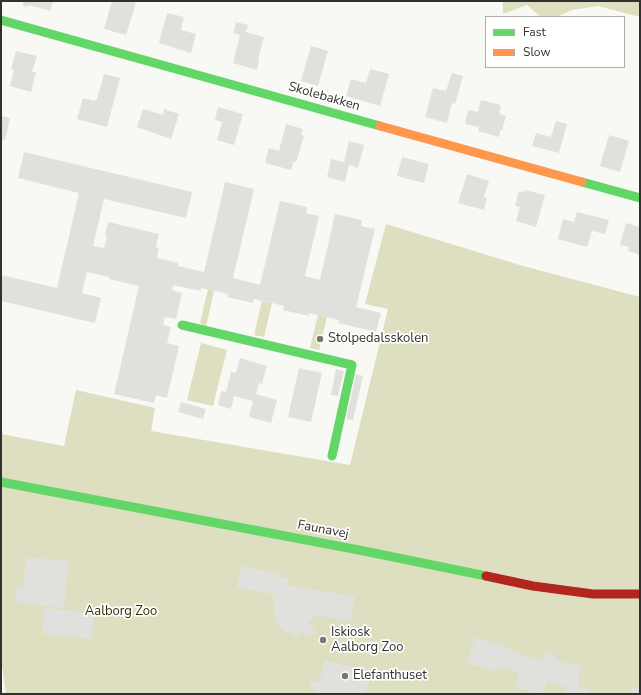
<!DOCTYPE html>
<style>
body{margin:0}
#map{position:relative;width:641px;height:695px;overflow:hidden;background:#f8f8f4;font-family:"Nunito Sans",sans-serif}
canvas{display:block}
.frame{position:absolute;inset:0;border:2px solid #31312f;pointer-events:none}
.legend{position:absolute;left:485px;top:16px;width:140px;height:52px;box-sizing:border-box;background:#fffffe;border:1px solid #adadab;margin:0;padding:5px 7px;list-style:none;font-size:12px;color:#31312f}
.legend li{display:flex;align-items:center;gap:8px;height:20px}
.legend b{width:20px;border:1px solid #adadab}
</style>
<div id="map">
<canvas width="641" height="695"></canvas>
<div class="frame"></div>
<ul class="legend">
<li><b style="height:5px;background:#63d668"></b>Fast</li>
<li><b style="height:5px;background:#ff974d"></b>Slow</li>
</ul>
</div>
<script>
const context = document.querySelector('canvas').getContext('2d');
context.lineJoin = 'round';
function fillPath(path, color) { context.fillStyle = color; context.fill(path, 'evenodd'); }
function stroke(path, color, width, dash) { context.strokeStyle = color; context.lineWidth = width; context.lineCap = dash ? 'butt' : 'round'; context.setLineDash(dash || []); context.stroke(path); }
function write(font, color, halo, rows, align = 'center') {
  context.font = font + ' "Nunito Sans",sans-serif'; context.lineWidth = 3.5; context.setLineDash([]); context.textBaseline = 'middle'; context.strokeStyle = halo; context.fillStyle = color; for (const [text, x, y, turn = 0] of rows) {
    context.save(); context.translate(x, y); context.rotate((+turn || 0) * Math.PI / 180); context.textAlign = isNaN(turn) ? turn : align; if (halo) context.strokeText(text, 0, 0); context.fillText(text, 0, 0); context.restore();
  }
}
const green = new Path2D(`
 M 503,1 L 640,1 L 640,17 L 598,6 L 572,10 L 556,17 L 541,17 L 527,5 L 503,14 Z
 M 386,224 L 523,266 L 640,297 L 640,694 L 6,694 L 1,658 L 1,434 L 64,446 L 76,390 L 155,408 L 151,431 L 350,465 L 388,309 L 365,304 Z
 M 208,289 L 214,291 L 206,327 L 200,323 Z
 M 262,301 L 272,303 L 264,337 L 254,335 Z
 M 318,315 L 327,317 L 319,350 L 310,348 Z
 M 201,343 L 227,350 L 213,406 L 187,400 Z`);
const building = new Path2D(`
 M 22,1 L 53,1 L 50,11 L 28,5 L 27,7 L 24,6 Z
 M 112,1 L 129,1 L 136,3 L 126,35 L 104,29 Z
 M 167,13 L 184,17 L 181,30 L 196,34 L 191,53 L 159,43 Z
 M 236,22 L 248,25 L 246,32 L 264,37 L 258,60 L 259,60 L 257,70 L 233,63 L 240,35 L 233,33 Z
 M 311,46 L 328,51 L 318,86 L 301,81 Z
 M 16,51 L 37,56 L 32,72 L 36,72 L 31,92 L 10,86 L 14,70 L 11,69 Z
 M 370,69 L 389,74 L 380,106 L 346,96 L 351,79 L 366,83 Z
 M 452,73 L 463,76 L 455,104 L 452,103 L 447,123 L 425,117 L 433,88 L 446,91 Z
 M 104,74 L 120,78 L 107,127 L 77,119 L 83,98 L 94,101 L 97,99 Z
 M 481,100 L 501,105 L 499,114 L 506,116 L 502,130 L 500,130 L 499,137 L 478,131 L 479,127 L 465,124 L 468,110 L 478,112 Z
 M 218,107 L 243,114 L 234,145 L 217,140 L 222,122 L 215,120 Z
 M 143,109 L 163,115 L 164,109 L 179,114 L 171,139 L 137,127 Z
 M 1,116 L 10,118 L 5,140 L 1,139 Z
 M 556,121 L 567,124 L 559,153 L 532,146 L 536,133 L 551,137 Z
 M 286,124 L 303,129 L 301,135 L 304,136 L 296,162 L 294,161 L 291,170 L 265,163 L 269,148 L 279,151 Z
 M 609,135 L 629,141 L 620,172 L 600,166 Z
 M 349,141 L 364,145 L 358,168 L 349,165 L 345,182 L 327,177 L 331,159 L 344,162 Z
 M 24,152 L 192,192 L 186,218 L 104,199 L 93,246 L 104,248 L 107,236 L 105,235 L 108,222 L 159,234 L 156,247 L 159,248 L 157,258 L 178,263 L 178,266 L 204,272 L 225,182 L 254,189 L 233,278 L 260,285 L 280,201 L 307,207 L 306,213 L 319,216 L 305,276 L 320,280 L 335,214 L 362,220 L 361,226 L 375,229 L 356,307 L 381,313 L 376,332 L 338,323 L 339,320 L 309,313 L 309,316 L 283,310 L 284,306 L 272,303 L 254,299 L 253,303 L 227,297 L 228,294 L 201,288 L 201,291 L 173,285 L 172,290 L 182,293 L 176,319 L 165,317 L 163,325 L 171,327 L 167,343 L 179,346 L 167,398 L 156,395 L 154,403 L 114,394 L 139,286 L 109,279 L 109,277 L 87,272 L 82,293 L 101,298 L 95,323 L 1,301 L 1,275 L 57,288 L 79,193 L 18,178 Z
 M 402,157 L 429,164 L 424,183 L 397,176 Z
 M 467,174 L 489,181 L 484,197 L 487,198 L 484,210 L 458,203 Z
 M 525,190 L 545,195 L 536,227 L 516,221 L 520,207 L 515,206 L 519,191 L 524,193 Z
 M 577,212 L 609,220 L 605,234 L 592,231 L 587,247 L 558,239 L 563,219 L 574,222 Z
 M 626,223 L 640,227 L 640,255 L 628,251 L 629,247 L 620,245 Z
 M 240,358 L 267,366 L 262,384 L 259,383 L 256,394 L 277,400 L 271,423 L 249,417 L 253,401 L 234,396 L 231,409 L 218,405 L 221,391 L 226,392 L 231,372 L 236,373 Z
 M 299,368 L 322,373 L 311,422 L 288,417 Z
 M 336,369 L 344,371 L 338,396 L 331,395 Z
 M 356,374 L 363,376 L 353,420 L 346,419 Z
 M 181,402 L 206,409 L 203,419 L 178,412 Z
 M 26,557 L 69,561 L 64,608 L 22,604 L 22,601 L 15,601 L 16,586 L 23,587 Z
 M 241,566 L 280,574 L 279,577 L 289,579 L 288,585 L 355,597 L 351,622 L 315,615 L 308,623 L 313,627 L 314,632 L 311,635 L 307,635 L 301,631 L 296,637 L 290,631 L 288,635 L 280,628 L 275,616 L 273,607 L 273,594 L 237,588 Z
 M 45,608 L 94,613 L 92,639 L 42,634 Z
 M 475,637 L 512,649 L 511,651 L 543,661 L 546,652 L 556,655 L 555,659 L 581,667 L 578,677 L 580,678 L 578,686 L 591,690 L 589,694 L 564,694 L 566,687 L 547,681 L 542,694 L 537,694 L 515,687 L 520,673 L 498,666 L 496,672 L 467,663 Z
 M 325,660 L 371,672 L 365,694 L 316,694 L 317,691 L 309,689 L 311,681 L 319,683 Z
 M 630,688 L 640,688 L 640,694 L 632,694 Z`);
const fast = new Path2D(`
 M 1,20 L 380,126
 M 582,182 L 640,198
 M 182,325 L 352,365 L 332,456
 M 1,482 L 364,551 L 486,576`);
const slow = new Path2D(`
 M 380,126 L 582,182`);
const jam = new Path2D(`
 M 486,576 L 533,586 L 593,594 L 640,594`);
const markers = [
 [320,339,4,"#777774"],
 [323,640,4,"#777774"],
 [345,676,4,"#777774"]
];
const streetNames = [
 ["Skolebakken",324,97,16],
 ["Faunavej",323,530,11]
];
const poiNames = [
 ["Stolpedalsskolen",328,339],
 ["Iskiosk",331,633],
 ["Aalborg Zoo",331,648],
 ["Elefanthuset",353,676]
];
const parkNames = [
 ["Aalborg Zoo",121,612]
];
fillPath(green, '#dedec1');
fillPath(building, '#e0e0dd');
stroke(fast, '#63d668', 9);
stroke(slow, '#ff974d', 9);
stroke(jam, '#b3261e', 9);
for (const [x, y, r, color] of markers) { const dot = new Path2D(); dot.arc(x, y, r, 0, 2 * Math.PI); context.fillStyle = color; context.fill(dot); stroke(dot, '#fffffe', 1.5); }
write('13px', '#31312f', '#fffffe', streetNames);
write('13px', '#31312f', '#fffffe', poiNames, 'left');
write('13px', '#30300d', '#fffffe', parkNames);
</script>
